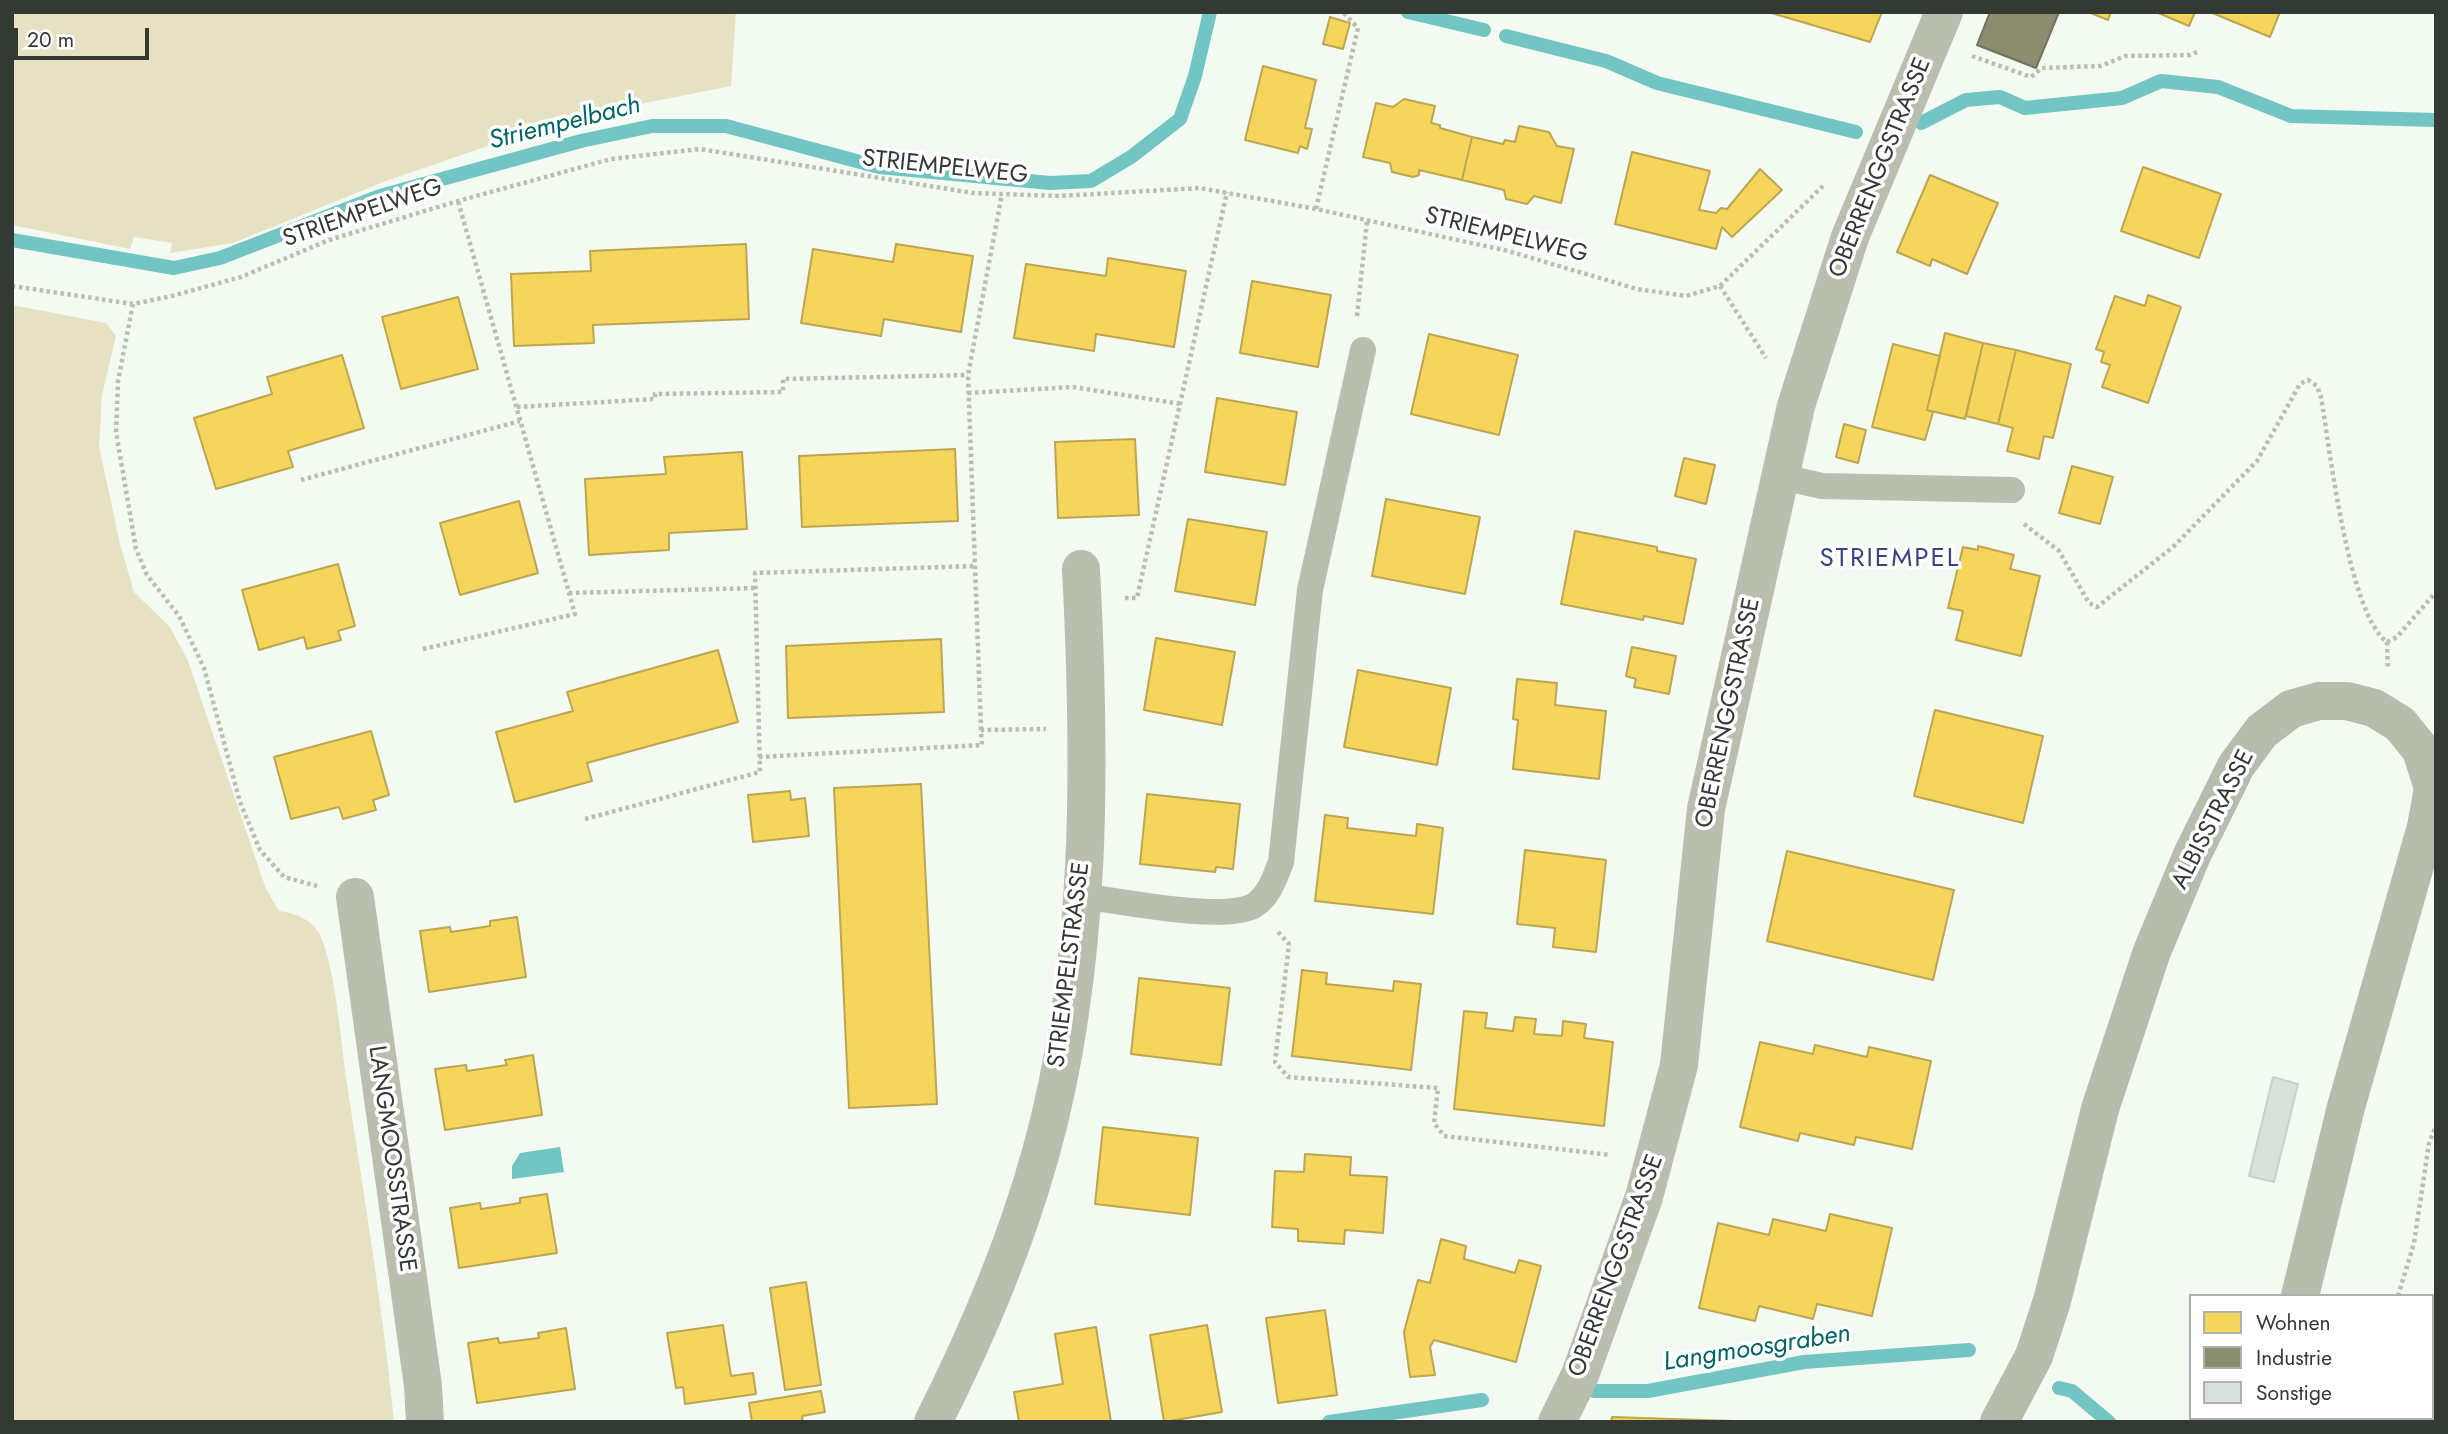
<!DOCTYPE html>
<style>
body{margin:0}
#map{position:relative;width:2448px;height:1434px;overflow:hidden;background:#f2faf2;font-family:Jost,sans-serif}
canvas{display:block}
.frame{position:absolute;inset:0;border:14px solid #333933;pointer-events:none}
.legend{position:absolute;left:2189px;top:1294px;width:245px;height:126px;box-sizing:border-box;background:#fff;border:2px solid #adb0ad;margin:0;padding:9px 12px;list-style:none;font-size:21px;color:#333933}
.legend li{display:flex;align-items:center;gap:14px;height:35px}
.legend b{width:35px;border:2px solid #adb0ad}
.scale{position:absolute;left:14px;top:28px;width:135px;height:32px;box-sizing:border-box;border:4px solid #333933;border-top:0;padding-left:9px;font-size:21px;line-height:24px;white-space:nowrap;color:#333933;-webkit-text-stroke:5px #fff;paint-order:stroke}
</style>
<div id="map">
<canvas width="2448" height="1434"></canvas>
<div class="frame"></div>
<ul class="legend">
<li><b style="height:19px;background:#f6d55c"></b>Wohnen</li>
<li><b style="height:19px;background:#8c8c6e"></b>Industrie</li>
<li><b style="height:19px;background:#dae1dc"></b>Sonstige</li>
</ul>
<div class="scale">20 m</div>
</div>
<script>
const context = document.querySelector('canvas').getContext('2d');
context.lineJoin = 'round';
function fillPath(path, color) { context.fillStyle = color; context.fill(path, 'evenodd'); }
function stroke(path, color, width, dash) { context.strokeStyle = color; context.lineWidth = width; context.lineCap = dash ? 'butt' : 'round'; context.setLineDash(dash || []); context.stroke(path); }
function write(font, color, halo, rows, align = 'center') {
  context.font = font + ' Jost,sans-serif'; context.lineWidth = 7; context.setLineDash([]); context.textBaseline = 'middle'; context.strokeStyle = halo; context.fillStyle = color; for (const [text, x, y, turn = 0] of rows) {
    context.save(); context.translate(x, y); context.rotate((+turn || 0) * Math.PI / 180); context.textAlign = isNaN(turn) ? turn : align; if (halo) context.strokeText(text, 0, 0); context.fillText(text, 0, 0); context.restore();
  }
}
const green = new Path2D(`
 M 12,12 L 736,12 L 731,86 L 569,118 L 386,181 L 233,243 L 170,253 L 172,243 L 134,237 L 130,249 L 12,225 Z
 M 12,305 L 106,323 L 116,336 L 102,395 L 99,446 L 120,544 L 134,592 L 170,627 L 188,661 L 266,889 L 279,911 C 295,913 314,920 321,937 C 336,973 341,1044 347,1084 C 364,1196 383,1309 394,1422 L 12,1422 Z`);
const water = new Path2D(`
 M 560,1147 L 564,1172 L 512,1179 L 512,1166 L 520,1153 Z`);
const homes = new Path2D(`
 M 1768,12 L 1882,12 L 1870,42 Z
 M 2088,12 L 2111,12 L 2108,20 Z
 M 2156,12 L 2195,12 L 2189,26 Z
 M 2210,12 L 2280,12 L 2270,37 Z
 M 1330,17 L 1350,23 L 1343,49 L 1323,44 Z
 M 1263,66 L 1316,80 L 1305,128 L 1312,129 L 1307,149 L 1300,146 L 1298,153 L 1245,140 Z
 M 1404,99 L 1435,106 L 1431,123 L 1440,125 L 1440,128 L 1472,137 L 1462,180 L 1419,170 L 1419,175 L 1413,177 L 1392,172 L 1390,163 L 1363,157 L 1376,103 L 1393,107 Z
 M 1519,126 L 1549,132 L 1557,146 L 1574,149 L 1561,203 L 1534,196 L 1527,204 L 1506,199 L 1504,190 L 1462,180 L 1472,137 L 1503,144 L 1505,140 L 1515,142 Z
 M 1632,152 L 1710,171 L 1699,210 L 1716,213 L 1721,208 L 1727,209 L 1760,169 L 1782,190 L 1732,237 L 1722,227 L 1716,249 L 1615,224 Z
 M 2143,167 L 2221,194 L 2199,258 L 2121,231 Z
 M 1930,175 L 1998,203 L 1967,274 L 1932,259 L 1930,266 L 1897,252 Z
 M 746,244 L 749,319 L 593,325 L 594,343 L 514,346 L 511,274 L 591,271 L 590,251 Z
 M 896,244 L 973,256 L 961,332 L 884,319 L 881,336 L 801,323 L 813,249 L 893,262 Z
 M 1108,258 L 1186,271 L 1174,347 L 1096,334 L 1094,351 L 1014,338 L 1026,264 L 1106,276 Z
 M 1252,281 L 1331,295 L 1318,367 L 1240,353 Z
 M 2148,295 L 2181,307 L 2148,403 L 2102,387 L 2110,365 L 2101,362 L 2104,352 L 2096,349 L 2115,296 L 2145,306 Z
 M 458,297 L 478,369 L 401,389 L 382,317 Z
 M 1945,333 L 1983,343 L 1965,419 L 1927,410 Z
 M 1429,334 L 1518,355 L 1499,435 L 1411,414 Z
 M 1983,343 L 2016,350 L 1998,424 L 1966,416 Z
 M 1893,344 L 1940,356 L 1927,410 L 1933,412 L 1925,440 L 1872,427 Z
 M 2016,350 L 2071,364 L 2053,438 L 2044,436 L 2039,459 L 2007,451 L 2013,428 L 1998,424 Z
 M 342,355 L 364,428 L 288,451 L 293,467 L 216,489 L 194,418 L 272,394 L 267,377 Z
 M 1217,398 L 1297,412 L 1285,485 L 1205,472 Z
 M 1844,424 L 1866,430 L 1858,463 L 1836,457 Z
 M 1135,439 L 1139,515 L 1058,518 L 1055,442 Z
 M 955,449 L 958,521 L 802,527 L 799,456 Z
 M 742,452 L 747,529 L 669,533 L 669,550 L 589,555 L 585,479 L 666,474 L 664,457 Z
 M 1684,458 L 1715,465 L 1706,504 L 1675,496 Z
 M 2072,466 L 2113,477 L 2100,524 L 2059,513 Z
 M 1386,499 L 1480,517 L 1465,594 L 1372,576 Z
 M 519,501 L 538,573 L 460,595 L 440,523 Z
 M 1188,519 L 1267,532 L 1255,605 L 1175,591 Z
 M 1575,531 L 1657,547 L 1657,551 L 1696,559 L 1683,624 L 1644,616 L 1643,620 L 1561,604 Z
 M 1978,546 L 2014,555 L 2010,569 L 2040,576 L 2021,656 L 1956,640 L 1963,611 L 1948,608 L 1963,547 L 1978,550 Z
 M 338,564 L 355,626 L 338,631 L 341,640 L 307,649 L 304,637 L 259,650 L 242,590 Z
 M 1156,638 L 1235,652 L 1222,725 L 1144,710 Z
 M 941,639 L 944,712 L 788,718 L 786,646 Z
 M 1632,647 L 1676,656 L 1669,694 L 1634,687 L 1636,679 L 1626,676 Z
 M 718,650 L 738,722 L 587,763 L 592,781 L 515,802 L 496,732 L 573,711 L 567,692 Z
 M 1358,670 L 1451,688 L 1437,765 L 1344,747 Z
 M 1517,679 L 1557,683 L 1555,705 L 1606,711 L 1599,779 L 1513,769 L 1518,720 L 1513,719 Z
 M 1935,710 L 2043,736 L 2023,823 L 1914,796 Z
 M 371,731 L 389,795 L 373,800 L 376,810 L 343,819 L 339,807 L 291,819 L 274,757 Z
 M 921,784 L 937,1104 L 849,1108 L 834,788 Z
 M 790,791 L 791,800 L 805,798 L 809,836 L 753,842 L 748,795 Z
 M 1147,794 L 1240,804 L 1233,869 L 1216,867 L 1215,872 L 1140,864 Z
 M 1325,815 L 1348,818 L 1347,828 L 1416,836 L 1417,824 L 1443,828 L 1433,914 L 1315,901 Z
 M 1525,850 L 1606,860 L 1596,952 L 1553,947 L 1555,928 L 1517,924 Z
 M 1787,851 L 1954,890 L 1933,980 L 1767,941 Z
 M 517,917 L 526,977 L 429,992 L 420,931 L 450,927 L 451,932 L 490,926 L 490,921 Z
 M 1302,970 L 1327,973 L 1326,984 L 1393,991 L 1394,981 L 1421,984 L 1411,1070 L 1292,1056 Z
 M 1139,978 L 1230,988 L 1221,1065 L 1131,1054 Z
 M 1464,1011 L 1487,1013 L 1485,1028 L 1513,1031 L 1515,1017 L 1536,1019 L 1534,1034 L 1562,1036 L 1563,1021 L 1586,1024 L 1584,1038 L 1613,1042 L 1604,1126 L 1454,1109 Z
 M 1760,1042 L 1813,1054 L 1815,1045 L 1867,1057 L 1869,1047 L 1931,1061 L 1912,1149 L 1856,1137 L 1854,1145 L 1800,1133 L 1798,1141 L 1740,1127 Z
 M 533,1055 L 542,1115 L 445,1130 L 435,1069 L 466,1065 L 467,1071 L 507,1065 L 505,1060 Z
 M 1103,1127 L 1198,1138 L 1190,1215 L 1095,1204 Z
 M 1305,1154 L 1351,1157 L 1350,1175 L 1387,1177 L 1383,1233 L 1345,1230 L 1344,1244 L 1298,1241 L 1298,1229 L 1272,1227 L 1275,1171 L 1304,1172 Z
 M 547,1194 L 557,1253 L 459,1268 L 450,1208 L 480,1203 L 481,1209 L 520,1203 L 520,1198 Z
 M 1830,1214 L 1892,1228 L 1872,1316 L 1817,1304 L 1813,1319 L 1759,1306 L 1755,1321 L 1699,1308 L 1718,1223 L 1769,1235 L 1773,1219 L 1826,1231 Z
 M 1441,1239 L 1466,1246 L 1464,1259 L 1515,1273 L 1519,1260 L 1541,1266 L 1516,1362 L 1434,1340 L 1430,1347 L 1435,1375 L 1410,1377 L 1404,1332 L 1418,1280 L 1430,1283 Z
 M 806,1282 L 821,1385 L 785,1390 L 770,1288 Z
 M 1325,1310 L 1337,1395 L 1278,1403 L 1266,1318 Z
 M 723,1325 L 731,1376 L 753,1373 L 756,1394 L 685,1404 L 683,1387 L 676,1388 L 667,1333 Z
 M 1207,1325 L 1222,1412 L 1164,1422 L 1150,1335 Z
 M 1096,1327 L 1111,1422 L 1019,1422 L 1014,1392 L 1063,1384 L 1055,1334 Z
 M 566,1328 L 575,1389 L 477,1403 L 468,1343 L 498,1338 L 499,1343 L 539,1338 L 538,1333 Z
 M 821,1391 L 825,1412 L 802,1416 L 803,1422 L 752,1422 L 749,1403 Z
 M 1612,1417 L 1764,1422 L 1611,1422 Z`);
const industry = new Path2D(`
 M 1990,12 L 2059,12 L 2036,68 L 1977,45 Z`);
const stream = new Path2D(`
 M 1408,12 L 1484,30
 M 1506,36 L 1606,61 L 1657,83 L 1856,132
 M 1921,123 L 1966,100 L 2000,97 L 2025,108 L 2122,98 L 2161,81 L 2218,87 L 2291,116 L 2436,120
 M 12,240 L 174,268 L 220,258 L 380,196 L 581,141 L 652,126 L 726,126 L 879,167 L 1050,183 L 1091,181 L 1131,157 L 1180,119 L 1195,76 L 1210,12
 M 2059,1388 L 2072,1391 L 2109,1422
 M 1594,1391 L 1648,1391 L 1804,1362 L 1969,1350
 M 1329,1422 L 1482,1400`);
const building = new Path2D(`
 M 2273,1077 L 2298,1084 L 2274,1182 L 2249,1176 Z
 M 2432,1361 L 2436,1363 L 2436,1403 L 2432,1402 Z`);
const path = new Path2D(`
 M 1972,56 L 2031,77 L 2042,68 L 2101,66 L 2125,56 L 2190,55 L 2199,51
 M 1316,209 L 1358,28 L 1343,12
 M 12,286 L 133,304 L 172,296 L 241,277 L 329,240 L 458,201 L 611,159 L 700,149 L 973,193 L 1059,196 L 1200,188 L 1316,209 L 1508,251 L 1637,289 L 1686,296 L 1720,286 L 1823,186
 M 1720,286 L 1766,358
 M 133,304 L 118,381 L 116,432 L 136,549 L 147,575 L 179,616 L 204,668 L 240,802 L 260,850 L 284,877 L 317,886
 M 1357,316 L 1367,221
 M 968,393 L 1073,387 L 1181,404
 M 517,407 L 655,399 L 655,394 L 783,392 L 783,379 L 968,375
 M 301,480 L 520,421
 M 2024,524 L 2059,551 L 2089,603 L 2097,607 L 2173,547 L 2257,461 L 2300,384 L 2308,380 L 2317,386 L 2321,397 C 2330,449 2348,613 2387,642
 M 569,593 L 755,588
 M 1125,598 L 1137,598 L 1227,192
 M 2387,642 L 2397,637 L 2436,592
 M 2387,642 L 2388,669
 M 423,649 L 575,614 L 458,201
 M 981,730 L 968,375 L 1002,194
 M 759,757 L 982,745 L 981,730 L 1046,729
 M 585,819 L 760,772 L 755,573 L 975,566
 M 1278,932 L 1289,944 L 1275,1062 L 1288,1077 L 1438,1088 L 1434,1123 L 1444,1136 L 1611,1155
 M 2398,1296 L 2414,1243 L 2429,1143 L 2436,1126
 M 2360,1422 L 2361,1418`);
const lane = new Path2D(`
 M 1782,477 L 1822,486 L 2012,490
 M 1082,896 C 1119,901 1223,922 1253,906 C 1269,897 1275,877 1281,862 L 1310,590 L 1363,350`);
const street = new Path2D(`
 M 355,897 L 423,1386 L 425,1422
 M 933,1422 C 977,1335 1015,1246 1041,1152 C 1093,965 1091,762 1081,569
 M 1557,1422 L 1580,1375 L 1644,1197 L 1679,1065 L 1706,809 L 1796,406 L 1850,237 L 1944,12`);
const secondary = new Path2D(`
 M 1999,1422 L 2034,1356 L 2052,1301 L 2100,1109 L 2151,954 L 2192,855 L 2236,766 L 2262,731 L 2291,709 L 2319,701 L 2347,701 L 2374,708 L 2400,724 L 2421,750 L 2433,788 L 2426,827 L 2346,1107 L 2300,1296
 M 2274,1422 L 2275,1418`);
const streetNames = [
 ["STRIEMPELWEG",945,168,6],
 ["OBERRENGGSTRASSE",1881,168,-68],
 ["STRIEMPELWEG",363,214,-19],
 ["STRIEMPELWEG",1506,236,14],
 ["OBERRENGGSTRASSE",1729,713,-78],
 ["ALBISSTRASSE",2214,820,-63],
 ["STRIEMPELSTRASSE",1070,965,-83],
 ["LANGMOOSSTRASSE",391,1159,82],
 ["OBERRENGGSTRASSE",1617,1266,-70]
];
const waterNames = [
 ["Striempelbach",565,124,-14],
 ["Langmoosgraben",1757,1349,-9]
];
const neighbourhoodNames = [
 ["STRIEMPEL",1890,560]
];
fillPath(green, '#e6e1c3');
fillPath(water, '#73c5c3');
fillPath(homes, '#f6d55c');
stroke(homes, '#bca650', 2);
fillPath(industry, '#8c8c6e');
stroke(industry, '#71735c', 2);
stroke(stream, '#73c5c3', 14);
fillPath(building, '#dae1dc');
stroke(building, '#c9d1cc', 2);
stroke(path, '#b9beb3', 4.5, [3.5, 3.5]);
stroke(lane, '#b9beaf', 26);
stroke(street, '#b9beaf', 38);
stroke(secondary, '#b6bdac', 38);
write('24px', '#333933', '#fff', streetNames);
write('italic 26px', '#006465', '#fff', waterNames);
context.letterSpacing = '2px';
write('26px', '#3a4580', '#fff', neighbourhoodNames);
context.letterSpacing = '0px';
</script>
